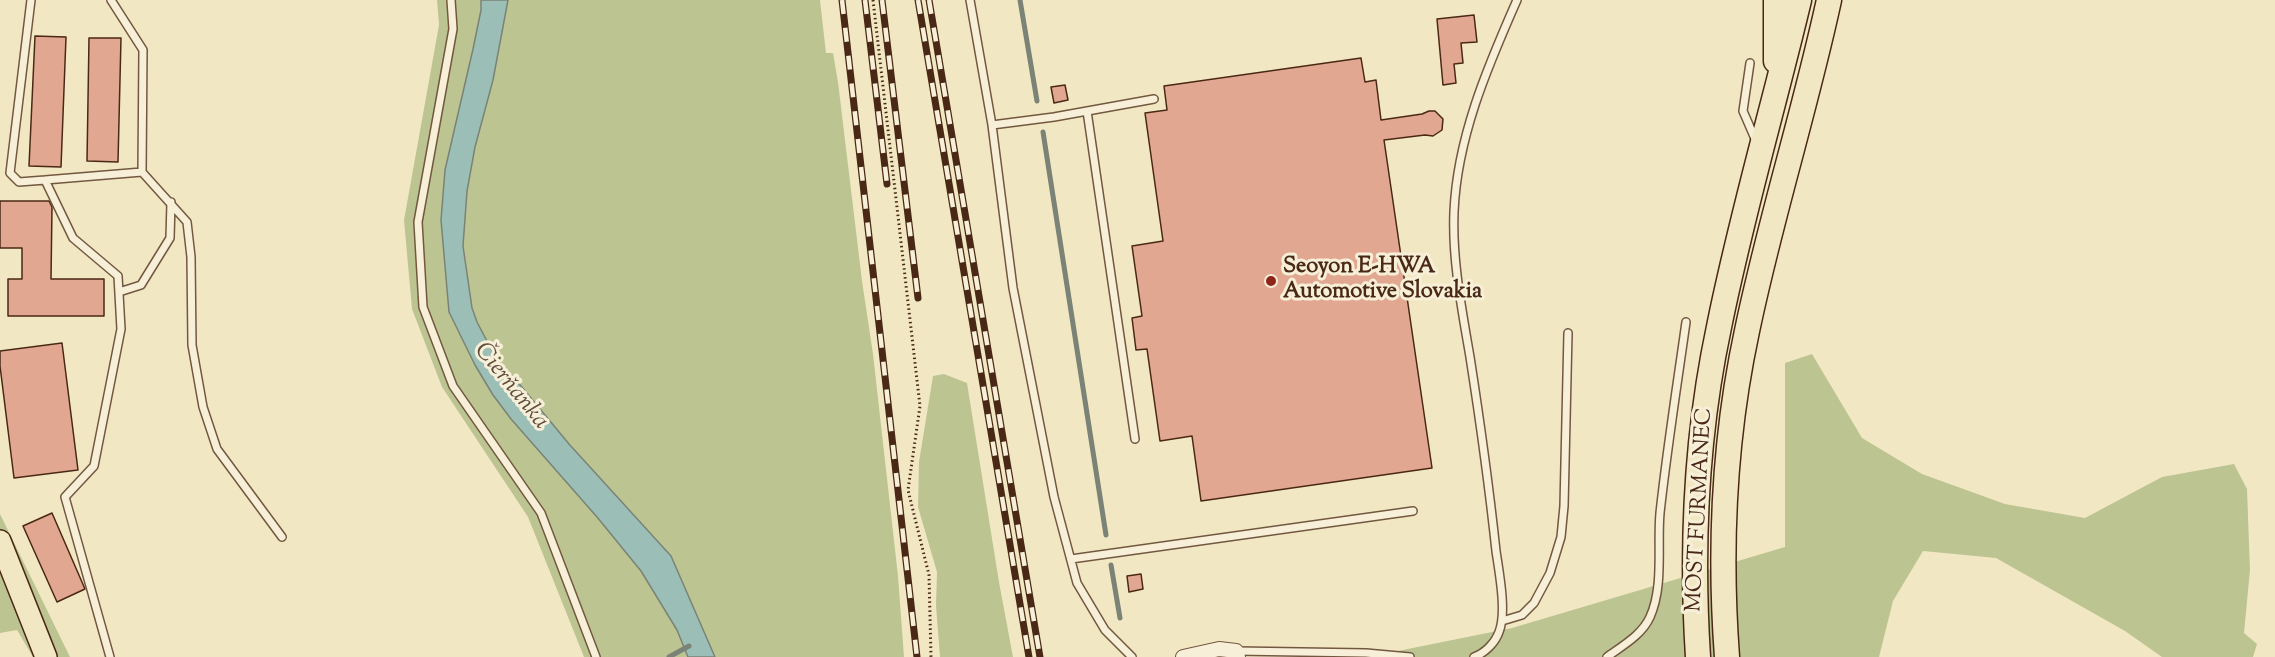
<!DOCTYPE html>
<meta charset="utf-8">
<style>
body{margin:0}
canvas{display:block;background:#f2e7c3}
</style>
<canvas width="2275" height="657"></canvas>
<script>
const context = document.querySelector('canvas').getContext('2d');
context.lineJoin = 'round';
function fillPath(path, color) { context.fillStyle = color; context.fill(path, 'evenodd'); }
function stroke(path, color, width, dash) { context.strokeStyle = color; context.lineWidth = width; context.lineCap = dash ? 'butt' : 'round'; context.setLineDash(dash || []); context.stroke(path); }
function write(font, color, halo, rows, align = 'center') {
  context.font = font + ' "Sorts Mill Goudy",serif'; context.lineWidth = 6; context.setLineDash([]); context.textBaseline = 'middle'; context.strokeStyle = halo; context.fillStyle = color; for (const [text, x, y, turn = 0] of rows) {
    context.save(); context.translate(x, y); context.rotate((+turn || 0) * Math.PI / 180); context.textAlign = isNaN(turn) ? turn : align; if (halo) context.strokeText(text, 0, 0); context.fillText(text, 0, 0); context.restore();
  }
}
const green = new Path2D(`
 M 437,0 L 820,0 L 826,53 L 833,53 L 838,82 L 862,281 L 873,354 L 898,576 L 904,657 L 584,657 L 528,517 L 442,387 L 412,309 L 404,220 L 439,25 Z
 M 1812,354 L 1862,438 L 1922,474 L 2005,504 L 2085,518 L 2162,477 L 2234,464 L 2247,489 L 2250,570 L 2244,633 L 2257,644 L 2253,657 L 2162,657 L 2125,631 L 1996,558 L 1923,551 L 1893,601 L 1879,657 L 1368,657 L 1512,628 L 1785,547 L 1785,363 Z
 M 944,374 L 967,383 L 999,582 L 1013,657 L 940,657 L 936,606 L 937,572 L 918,507 L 919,462 L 933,376 Z
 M 0,514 L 70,657 L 33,657 L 17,630 L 0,633 Z`);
const water = new Path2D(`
 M 481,0 L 508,0 L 493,80 L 475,147 L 467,191 L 463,246 L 472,308 L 477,322 L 499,364 L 516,380 L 569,444 L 671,556 L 715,657 L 688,657 L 677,630 L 641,571 L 597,517 L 511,419 L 493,395 L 475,365 L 449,312 L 441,220 L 445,170 L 473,49 L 481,10 Z`);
const stream = new Path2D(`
 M 1020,0 L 1037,101
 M 1043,132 L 1106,535
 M 1111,565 L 1120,618
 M 669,657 L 689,646`);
const building = new Path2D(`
 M 1474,15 L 1477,42 L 1461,43 L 1463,63 L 1454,64 L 1456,83 L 1443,85 L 1437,19 Z
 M 35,36 L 66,37 L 61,167 L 29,166 Z
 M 89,38 L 121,38 L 118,162 L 87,161 Z
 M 1361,58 L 1365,82 L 1376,80 L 1381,120 L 1422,114 L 1429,111 L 1435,111 L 1443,119 L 1442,130 L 1433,136 L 1425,135 L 1384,140 L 1432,468 L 1201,501 L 1192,436 L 1160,441 L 1147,349 L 1136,350 L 1132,318 L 1142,316 L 1132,246 L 1163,241 L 1145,113 L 1167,110 L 1164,86 Z
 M 1065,85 L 1068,100 L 1054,103 L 1051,87 Z
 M 0,201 L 49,201 L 52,207 L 51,279 L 104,279 L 104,316 L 8,316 L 8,279 L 22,279 L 22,248 L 0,248 Z
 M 62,343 L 78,470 L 14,478 L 0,366 L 0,351 Z
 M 52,513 L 85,589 L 57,602 L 23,526 Z
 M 1141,574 L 1143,589 L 1129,592 L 1127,576 Z`);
const path = new Path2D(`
 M 873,0 L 920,406 L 908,490 L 929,575 L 931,657`);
const lane = new Path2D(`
 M 31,0 L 10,173 L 19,182 L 45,180 L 73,238 L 118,276 L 121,329 L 94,466 L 65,497 L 110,657
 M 111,0 L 143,50 L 142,172 L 187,222 L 191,257 L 192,345 L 203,407 L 217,449 L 282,537
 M 451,0 L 453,29 L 418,222 L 423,307 L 453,386 L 541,513 L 596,657
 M 970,0 L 992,125 L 1013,288 L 1054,497 L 1077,583 L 1105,630 L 1132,657
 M 1750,63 L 1743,111 L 1756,141
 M 1087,111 L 1135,439
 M 992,125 L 1054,117 L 1154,99
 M 45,180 L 142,172
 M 119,292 L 141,285 L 170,238 L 171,202
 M 1071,559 L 1413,511
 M 1502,621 L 1522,615 L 1534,603 L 1550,573 L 1561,537 L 1564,506 L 1568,333
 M 1236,651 L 1366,653 L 1410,657
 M 1474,657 C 1485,653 1495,643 1499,632 C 1507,612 1499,572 1496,551 C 1489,486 1480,421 1470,357 C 1462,310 1452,260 1454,212 C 1457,138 1487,68 1517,0
 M 1607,657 C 1622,646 1642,635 1650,617 C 1664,586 1657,546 1660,513 C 1667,449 1677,386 1686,322`);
const street = new Path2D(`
 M 1183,657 L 1219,649 L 1236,651 L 1238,657`);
const primary = new Path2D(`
 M 0,541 L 46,657`);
const highway = new Path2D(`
 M 1776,0 L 1776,61
 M 1698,657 C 1691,547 1696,435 1719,327 C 1741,217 1773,109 1799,0
 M 1727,657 C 1719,549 1724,438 1747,331 C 1770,220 1805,111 1829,0`);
const rail = new Path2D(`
 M 842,0 L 917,657
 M 865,0 L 887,184
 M 882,0 L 918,298
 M 918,0 L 1029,657
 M 929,0 L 1040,657`);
const markers = [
 [1271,281,6,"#8f2418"]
];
const poiNames = [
 ["Seoyon E-HWA",1283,268],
 ["Automotive Slovakia",1283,293]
];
const streetNames = [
 ["MOST FURMANEC",1701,510,-87]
];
const waterNames = [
 ["Čierňanka",510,387,51]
];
fillPath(green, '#bcc592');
fillPath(water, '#9bbfb6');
stroke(water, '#7a8376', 1.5);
stroke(stream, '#7a8376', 5);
fillPath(building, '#e2a790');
stroke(building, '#492915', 1.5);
stroke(lane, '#735840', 10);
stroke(street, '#735840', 16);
stroke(primary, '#492915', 24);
stroke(highway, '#492915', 27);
stroke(path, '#492915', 3, [1.5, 3]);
stroke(lane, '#f7efd8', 7);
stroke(street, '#f7efd8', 14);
stroke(primary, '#f2e7c3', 21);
stroke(highway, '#f2e7c3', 24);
stroke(rail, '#492915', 7);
stroke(rail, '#f7efd8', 4.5, [14]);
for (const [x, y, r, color] of markers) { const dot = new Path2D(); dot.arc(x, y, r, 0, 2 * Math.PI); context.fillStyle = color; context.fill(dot); stroke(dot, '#f7efd8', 2); }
write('bold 22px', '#492915', '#f7efd8', poiNames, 'left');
write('22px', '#492915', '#f7efd8', streetNames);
write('italic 24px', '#5e4e3d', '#f7efd8', waterNames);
</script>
